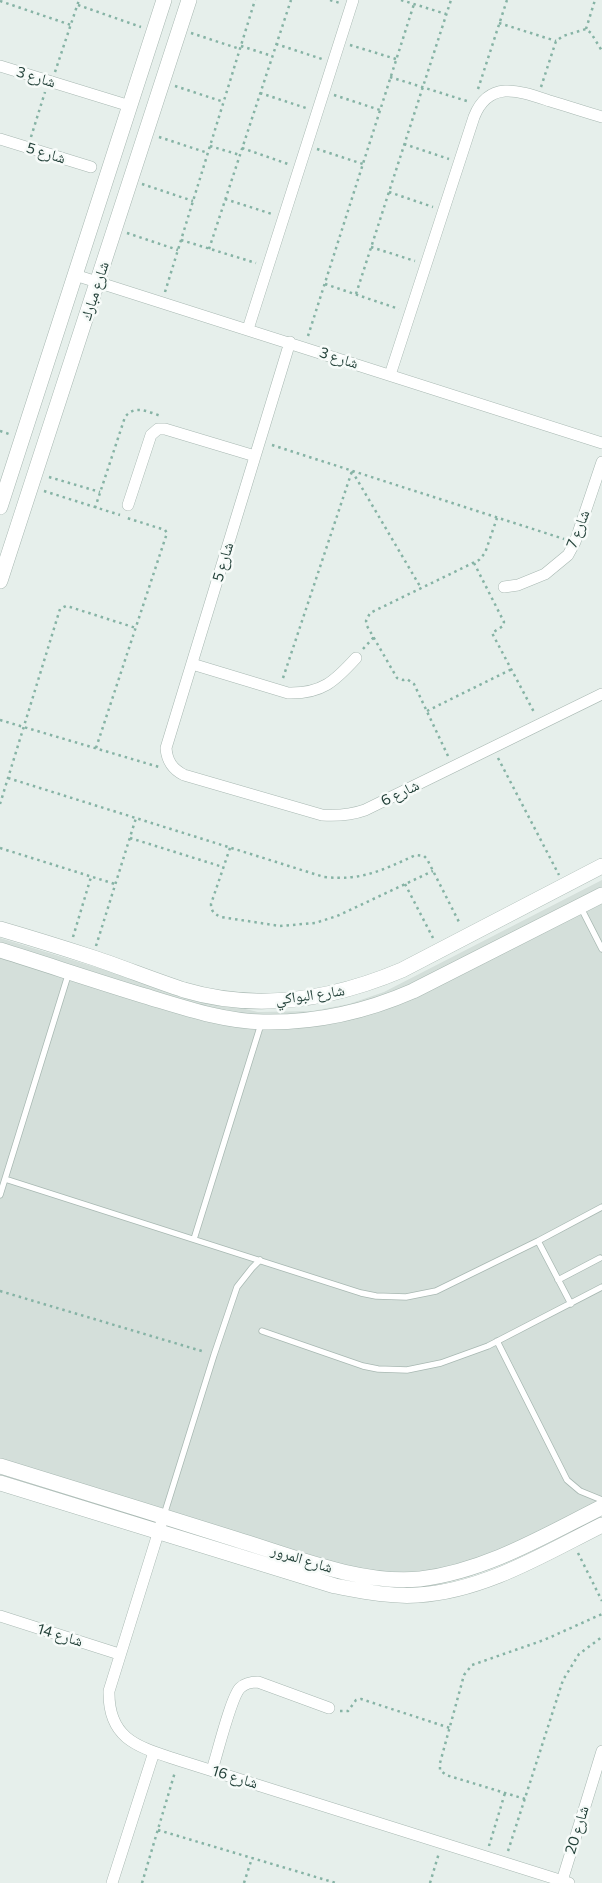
<!DOCTYPE html>
<meta charset="utf-8">
<style>
body{margin:0}
canvas{display:block;background:#e6efeb}
</style>
<canvas width="602" height="1883"></canvas>
<script>
const context = document.querySelector('canvas').getContext('2d');
context.lineJoin = 'round';
function fillPath(path, color) { context.fillStyle = color; context.fill(path, 'evenodd'); }
function stroke(path, color, width, dash) { context.strokeStyle = color; context.lineWidth = width; context.lineCap = dash ? 'butt' : 'round'; context.setLineDash(dash || []); context.stroke(path); }
function write(font, color, halo, rows, align = 'center') {
  context.font = font + ' Commissioner,"Noto Naskh Arabic",sans-serif'; context.lineWidth = 5; context.setLineDash([]); context.textBaseline = 'middle'; context.strokeStyle = halo; context.fillStyle = color; for (const [text, x, y, turn = 0] of rows) {
    context.save(); context.translate(x, y); context.rotate((+turn || 0) * Math.PI / 180); context.textAlign = isNaN(turn) ? turn : align; if (halo) context.strokeText(text, 0, 0); context.fillText(text, 0, 0); context.restore();
  }
}
const built = new Path2D(`
 M 602,880 L 602,1514 L 509,1561 L 469,1577 L 431,1586 L 394,1588 L 353,1583 L 0,1476 L 0,938 L 190,996 L 258,1012 L 312,1011 L 349,1004 L 384,992 Z`);
const path = new Path2D(`
 M 330,0 L 340,3
 M 401,0 L 446,14
 M 0,1 L 71,25
 M 78,5 L 141,27
 M 499,23 L 556,41
 M 586,29 L 595,0
 M 191,33 L 240,49
 M 276,44 L 322,59
 M 350,45 L 396,59
 M 241,46 L 272,56
 M 55,72 L 79,0
 M 390,77 L 470,102
 M 175,86 L 224,102
 M 541,87 L 556,41 L 563,36 L 586,29 L 591,33 L 602,51
 M 478,89 L 507,0
 M 260,93 L 306,108
 M 334,95 L 380,110
 M 31,137 L 45,92
 M 159,137 L 208,153
 M 404,144 L 449,159
 M 210,146 L 240,155
 M 242,148 L 288,164
 M 317,149 L 363,164
 M 142,184 L 193,201
 M 389,192 L 433,207
 M 225,199 L 272,214
 M 127,233 L 178,250
 M 181,240 L 256,263
 M 371,247 L 415,261
 M 209,249 L 291,0
 M 325,284 L 399,309
 M 165,292 L 255,0
 M 356,294 L 451,0
 M 308,336 L 414,4
 M 0,431 L 9,434
 M 272,445 L 564,539
 M 352,471 L 421,588
 M 49,477 L 100,492
 M 44,491 L 120,515
 M 95,508 L 125,417 C 135,404 148,412 161,416
 M 474,563 L 504,622 L 503,626 L 492,633 L 535,714
 M 363,649 L 374,637
 M 283,678 L 352,471
 M 427,711 L 512,669
 M 0,720 L 159,767
 M 96,748 L 167,533 L 165,530 L 127,518
 M 448,756 L 414,684 L 407,679 L 403,680 L 397,678 L 367,626 L 366,621 L 370,613 L 479,560 L 485,553 L 497,518
 M 498,758 L 559,875
 M 8,778 L 324,877 C 363,881 382,870 416,855 L 424,856 L 427,859 L 460,924
 M 0,804 L 60,609 L 66,606 L 70,607 L 136,628
 M 130,838 L 223,867
 M 0,848 L 115,884
 M 230,848 L 211,904 C 211,911 214,914 221,917 L 280,926 L 315,923 L 337,916 L 433,871
 M 405,884 L 433,938
 M 73,937 L 91,877
 M 96,946 L 136,818
 M 0,1291 L 205,1352
 M 578,1553 L 602,1601
 M 340,1711 L 348,1711 L 356,1700 L 361,1699 L 450,1728
 M 525,1799 L 446,1775 L 440,1770 L 440,1763 L 464,1675 L 472,1665 L 544,1640 L 602,1614
 M 158,1830 L 336,1883
 M 489,1846 L 505,1793
 M 508,1851 L 563,1680 L 579,1654 L 602,1637
 M 142,1883 L 175,1772
 M 244,1883 L 252,1858
 M 430,1883 L 439,1853`);
const service = new Path2D(`
 M 580,906 L 602,949
 M 5,1179 L 361,1293 L 376,1296 L 406,1297 L 436,1291 L 538,1241 L 602,1207
 M 0,1195 L 69,972
 M 194,1239 L 261,1024
 M 538,1241 L 571,1304
 M 558,1280 L 600,1258
 M 262,1331 L 363,1366 L 378,1369 L 407,1370 L 441,1363 L 488,1346 L 602,1287
 M 497,1341 L 567,1480 L 580,1491 L 602,1500
 M 164,1515 L 214,1355 L 237,1287 L 252,1268 L 260,1260`);
const minor = new Path2D(`
 M 0,66 L 130,106
 M 0,139 L 91,167
 M 75,275 L 602,443
 M 248,329 L 353,0
 M 290,342 L 166,748 C 167,761 172,769 184,775 L 322,815 C 337,816 351,815 365,810 L 602,694
 M 390,375 L 474,117 C 489,79 520,91 550,101 C 567,106 585,112 602,117
 M 128,505 L 151,435 L 158,429 L 165,429 L 255,456
 M 504,587 L 518,585 L 545,574 L 568,555 L 575,542 L 602,462
 M 192,664 L 288,693 C 322,694 335,681 356,658
 M 161,1524 L 109,1691 C 108,1740 139,1747 178,1760 L 569,1883
 M 0,1616 L 119,1654
 M 212,1770 C 217,1755 231,1697 240,1688 C 245,1683 251,1682 258,1682 L 329,1708
 M 562,1881 L 602,1751
 M 112,1883 L 154,1752`);
const tertiary = new Path2D(`
 M 0,507 L 164,0
 M 0,581 L 189,0
 M 0,929 C 31,938 63,948 94,958 C 124,968 153,980 184,990 C 258,1012 331,1000 402,970 L 602,866
 M 0,950 C 48,965 96,981 145,996 C 182,1007 222,1021 263,1022 C 316,1023 365,1012 413,991 L 602,895
 M 0,1466 C 78,1490 157,1514 235,1539 C 291,1556 361,1585 420,1579 C 486,1571 544,1536 602,1507
 M 0,1483 L 335,1586 C 362,1591 390,1597 418,1595 C 484,1591 544,1554 602,1525`);
const streetNames = [
 ["شارع 3",36,77,17],
 ["شارع 5",46,153,17],
 ["شارع مبارك",95,291,-72],
 ["شارع 3",339,358,18],
 ["شارع 7",578,529,-69],
 ["شارع 5",223,562,-73],
 ["شارع 6",400,793,-26],
 ["شارع البواكي",310,995,-8],
 ["شارع المرور",302,1559,17],
 ["شارع 14",60,1635,17],
 ["شارع 16",235,1777,17],
 ["شارع 20",577,1830,-73]
];
fillPath(built, '#d4dfda');
stroke(service, '#a8b8b2', 7);
stroke(minor, '#a8b8b2', 12);
stroke(tertiary, '#a8b8b2', 16);
stroke(path, '#86b3a5', 2.5, [2.5, 4]);
stroke(service, '#fff', 5.5);
stroke(minor, '#fff', 11);
stroke(tertiary, '#fff', 15);
write('15px', '#24423a', '#f7fbf9', streetNames);
</script>
